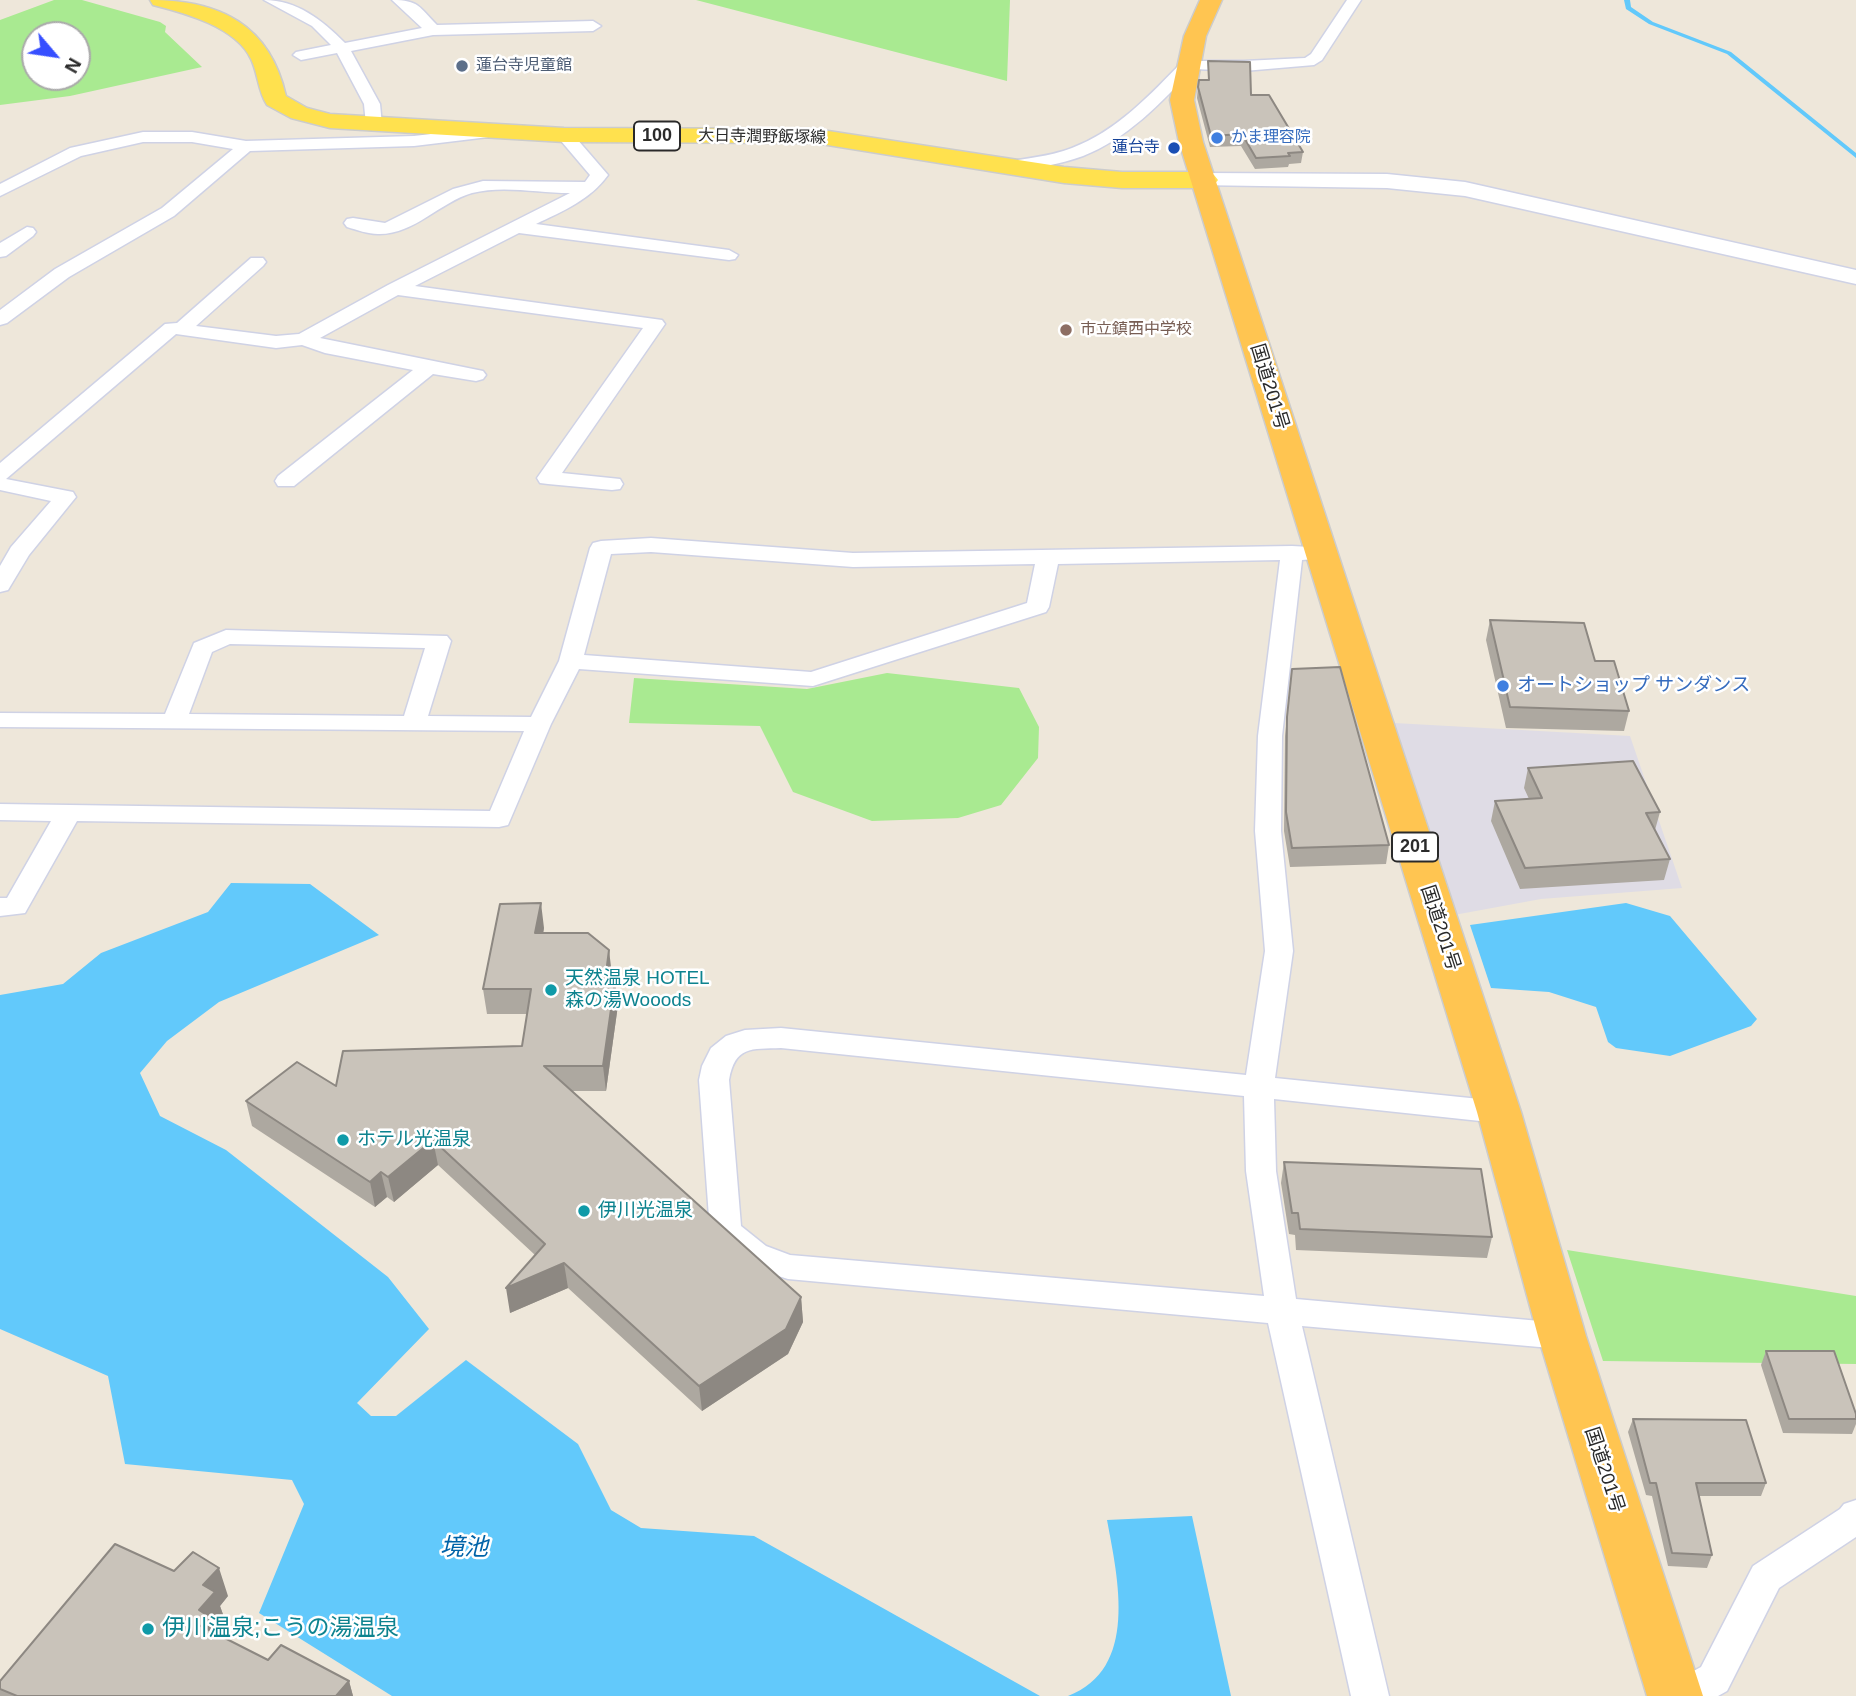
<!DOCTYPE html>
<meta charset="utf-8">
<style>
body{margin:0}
#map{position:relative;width:1856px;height:1696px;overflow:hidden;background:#eee7da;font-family:Helvetica,sans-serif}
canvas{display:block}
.north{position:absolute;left:21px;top:21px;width:70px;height:70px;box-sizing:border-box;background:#fff;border:2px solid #aaa;border-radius:50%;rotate:119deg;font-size:19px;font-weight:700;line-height:28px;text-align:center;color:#2a2a2a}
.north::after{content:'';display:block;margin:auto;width:24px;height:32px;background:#364fff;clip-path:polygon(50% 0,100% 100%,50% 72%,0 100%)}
</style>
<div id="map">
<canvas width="1856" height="1696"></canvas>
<div class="north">N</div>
</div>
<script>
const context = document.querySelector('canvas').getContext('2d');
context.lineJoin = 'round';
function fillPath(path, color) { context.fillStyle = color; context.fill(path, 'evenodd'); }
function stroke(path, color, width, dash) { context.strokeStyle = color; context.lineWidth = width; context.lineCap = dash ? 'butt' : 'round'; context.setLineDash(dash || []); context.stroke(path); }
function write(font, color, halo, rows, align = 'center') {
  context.font = font + ' Helvetica,"Noto Sans JP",sans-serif'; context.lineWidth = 5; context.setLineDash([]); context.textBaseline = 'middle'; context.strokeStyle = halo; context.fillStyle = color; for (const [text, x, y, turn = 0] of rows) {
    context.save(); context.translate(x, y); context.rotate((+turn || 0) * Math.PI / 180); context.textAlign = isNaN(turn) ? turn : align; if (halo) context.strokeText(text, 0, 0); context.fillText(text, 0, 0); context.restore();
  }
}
const industrial = new Path2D(`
 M 1394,723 L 1630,736 L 1682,888 L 1541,899 L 1454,915 Z`);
const green = new Path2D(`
 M 54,0 L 82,0 L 160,22 L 166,26 L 165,32 L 202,67 L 70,96 L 0,105 L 0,20 ZM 35,35 L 77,35 L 77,77 L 35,77 Z
 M 696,0 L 1010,0 L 1007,81 Z
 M 887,673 L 1019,688 L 1039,727 L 1038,758 L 1001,805 L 958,818 L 872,821 L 793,792 L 760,726 L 629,723 L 634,678 L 807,689 Z
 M 1567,1250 L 1856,1296 L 1856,1364 L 1603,1361 Z`);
const water = new Path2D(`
 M 231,883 L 310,884 L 379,935 L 219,1002 L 167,1041 L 140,1073 L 160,1116 L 226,1150 L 388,1277 L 429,1329 L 357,1403 L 371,1416 L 396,1416 L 466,1360 L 578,1444 L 611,1510 L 641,1528 L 754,1536 L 1040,1696 L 392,1696 L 259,1613 L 304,1504 L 292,1480 L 125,1464 L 108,1376 L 0,1329 L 0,995 L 63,984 L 101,953 L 208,912 Z
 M 1626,903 L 1670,916 L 1757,1019 L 1751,1026 L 1670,1056 L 1616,1048 L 1608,1042 L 1596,1007 L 1549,992 L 1491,988 L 1470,925 Z
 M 1192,1516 L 1231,1696 L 1068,1696 C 1139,1669 1118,1579 1107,1520 Z`);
const stream = new Path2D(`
 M 1624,0 L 1630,0 L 1631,7 L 1653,22 L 1731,52 L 1856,153 L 1856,158 L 1727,54 L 1649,24 L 1626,9 Z`);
const minor = new Path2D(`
 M 264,0 C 297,0 322,20 345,43 L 422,28 L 392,0 C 419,0 419,7 437,25 L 593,21 L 601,26 L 593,31 L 433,35 L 351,51 L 380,104 L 382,125 L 374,130 L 366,125 L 364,104 L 337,53 L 301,60 L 293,55 L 296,52 L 331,45 L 312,26 Z
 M 1347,0 L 1361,0 L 1322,60 L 1314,65 L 1244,71 L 1193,69 C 1161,103 1127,139 1083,156 C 1059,165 1033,168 1008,172 L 999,167 L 1002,163 C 1025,158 1049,157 1072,148 C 1117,131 1151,94 1183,61 L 1244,61 L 1305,58 L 1311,54 Z
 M 491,127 L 497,128 L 499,132 L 497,136 L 414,146 L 250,151 L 174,216 L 69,277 L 7,323 L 0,325 L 0,310 L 55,269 L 162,208 L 233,149 L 192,142 L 143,142 L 81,156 L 0,196 L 0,184 L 70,148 L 143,132 L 192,132 L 246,141 L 414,136 Z
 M 564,130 L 570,131 L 608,175 C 590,200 563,211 536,224 L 729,250 L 738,255 L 735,259 L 729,260 L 519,233 L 415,286 L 662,320 L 665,324 L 562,473 L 620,479 L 623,484 L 620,489 L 612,490 L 548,484 L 540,483 L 537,478 L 643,328 L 398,295 L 320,338 L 483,371 L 486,375 L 483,379 L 476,381 L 433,374 L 294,486 L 278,486 L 275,481 L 278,476 L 413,370 L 325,353 L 302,345 L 276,348 L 176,334 L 6,479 L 73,492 L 76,497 L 29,555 L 8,590 L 0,592 L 0,566 L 11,547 L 51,501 L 0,490 L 0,463 L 165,324 L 177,323 L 251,258 L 263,258 L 266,262 L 263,266 L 196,326 L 276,336 L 299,334 L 388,285 L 570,193 C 538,193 503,185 472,193 C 440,202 414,235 378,234 C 368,234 357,230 347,227 L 344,223 L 347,219 L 353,218 L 385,223 L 453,189 L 483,181 L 585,182 L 590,175 L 556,135 Z
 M 27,227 L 33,228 L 36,232 L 33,236 L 6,256 L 0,257 L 0,243 Z
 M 651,538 L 853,553 L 1292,546 L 1329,548 L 1332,553 L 1329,558 L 1302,560 L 1282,736 L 1281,831 L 1293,951 L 1275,1078 L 1499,1101 L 1510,1104 L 1514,1112 L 1510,1120 L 1499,1123 L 1274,1099 L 1276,1171 L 1296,1299 L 1562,1323 L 1574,1327 L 1578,1336 L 1574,1345 L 1562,1349 L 1302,1326 L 1389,1696 L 1351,1696 L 1268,1323 L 788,1279 C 759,1270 726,1260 710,1231 L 699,1080 L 702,1066 L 711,1048 L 726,1036 L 745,1030 L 781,1028 L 1246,1075 L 1265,951 L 1255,831 L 1258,736 L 1280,560 L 1058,564 L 1049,607 L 1046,612 L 813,686 L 579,669 L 551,724 L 508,825 L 499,827 L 77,821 L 25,913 L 0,916 L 0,898 L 7,898 L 51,821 L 0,820 L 0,804 L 490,811 L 524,731 L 0,727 L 0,713 L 165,714 L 194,643 L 226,630 L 447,636 L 451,641 L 428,716 L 531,717 L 559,661 L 590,548 L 593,543 L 601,541 ZM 651,552 L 853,567 L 1035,564 L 1027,603 L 811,672 L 584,655 L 611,554 ZM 230,644 L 425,648 L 404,716 L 189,714 L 212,652 ZM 781,1048 L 1244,1096 L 1246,1171 L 1264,1296 L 790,1255 L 766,1246 L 741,1226 L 729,1080 C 735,1046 751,1049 781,1048 Z
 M 1856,1500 L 1856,1537 L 1779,1588 L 1727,1691 L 1718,1696 L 1663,1696 L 1669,1684 L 1701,1667 L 1753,1566 L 1840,1509 L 1844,1504 Z`);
const tertiary = new Path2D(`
 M 1205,173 L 1387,174 L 1465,182 L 1856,270 L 1856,284 L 1465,196 L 1387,188 L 1197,185 L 1194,180 L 1197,175 Z`);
const primary = new Path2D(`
 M 150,0 C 220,0 270,25 286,96 L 307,108 L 330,114 L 564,128 L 815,129 L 1064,167 L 1122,172 L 1205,172 L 1214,175 L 1218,180 L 1214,185 L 1205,188 L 1122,188 L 1064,183 L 815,143 L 564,142 L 330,128 L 291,118 L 267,105 C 258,92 258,73 251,59 C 236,27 185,13 153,5 Z`);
const trunk = new Path2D(`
 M 1200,0 L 1222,0 L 1206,36 L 1194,100 L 1203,142 L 1521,1112 L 1586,1336 L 1703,1696 L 1647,1696 L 1538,1336 L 1477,1112 L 1179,142 L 1170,100 L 1184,36 Z`);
const wall = new Path2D(`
 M 1208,61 L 1251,95 L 1303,152 L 1301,163 L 1289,164 L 1288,167 L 1255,169 L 1241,146 L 1210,147 L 1197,98 L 1198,87 L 1208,80 Z
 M 1490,620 L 1595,661 L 1629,711 L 1624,731 L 1506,728 L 1486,640 Z
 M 1292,669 L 1389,845 L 1386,864 L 1290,867 L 1284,831 L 1285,736 Z
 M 1528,768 L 1660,812 L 1655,830 L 1670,859 L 1664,880 L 1520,889 L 1491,821 L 1495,801 L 1529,799 L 1524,788 Z
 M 544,928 L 543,933 L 612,975 L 611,981 L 618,1005 L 606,1091 L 572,1091 L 801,1297 L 803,1322 L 788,1354 L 702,1411 L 568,1288 L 510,1313 L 535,1255 L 438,1165 L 394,1202 L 387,1197 L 375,1207 L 252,1126 L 246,1101 L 336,1086 L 522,1046 L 527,1014 L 487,1014 L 483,989 Z
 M 1284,1162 L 1492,1237 L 1487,1258 L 1296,1250 L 1295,1235 L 1289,1234 L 1281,1183 Z
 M 1766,1351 L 1856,1414 L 1856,1424 L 1852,1434 L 1783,1433 L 1761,1365 Z
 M 1633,1419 L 1766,1483 L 1761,1496 L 1699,1496 L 1712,1555 L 1707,1568 L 1668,1566 L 1652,1496 L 1646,1495 L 1628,1432 Z
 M 228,1596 L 220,1606 L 225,1620 L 214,1633 L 268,1660 L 349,1681 L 353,1696 L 0,1696 L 0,1681 Z`);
const shadedWall = new Path2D(`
 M 541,903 L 544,928 L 539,958 L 535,933 Z
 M 609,950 L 612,975 L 608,1006 L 605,981 Z
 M 615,981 L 618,1005 L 606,1091 L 603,1066 Z
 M 433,1140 L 438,1165 L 394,1202 L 388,1177 Z
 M 381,1172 L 387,1197 L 375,1207 L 370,1182 Z
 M 564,1263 L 568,1288 L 510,1313 L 506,1288 Z
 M 801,1297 L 803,1322 L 788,1354 L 702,1411 L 699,1386 Z
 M 219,1568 L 228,1596 L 220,1606 L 225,1620 L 214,1632 L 201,1626 L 199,1610 L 203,1585 Z
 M 349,1681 L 353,1696 L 336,1696 Z`);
const building = new Path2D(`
 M 1208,61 L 1250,62 L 1251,95 L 1269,95 L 1303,152 L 1288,153 L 1290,156 L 1256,158 L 1242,134 L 1211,136 L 1198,87 L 1199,80 L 1209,80 Z
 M 1490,620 L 1584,623 L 1595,661 L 1614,661 L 1629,711 L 1510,707 Z
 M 1340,667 L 1389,845 L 1292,848 L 1286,812 L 1287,717 L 1292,669 Z
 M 1633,761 L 1660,812 L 1646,813 L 1670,859 L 1525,868 L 1495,801 L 1542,798 L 1528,768 Z
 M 541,903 L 535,933 L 588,933 L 609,950 L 605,981 L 615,981 L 603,1066 L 544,1066 L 801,1297 L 786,1329 L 699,1386 L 564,1263 L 506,1288 L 545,1244 L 433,1140 L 388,1177 L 381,1172 L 370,1182 L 246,1101 L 297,1062 L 336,1086 L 343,1051 L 522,1046 L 531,989 L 483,989 L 500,904 Z
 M 1284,1162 L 1481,1169 L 1492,1237 L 1300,1229 L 1298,1213 L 1292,1213 Z
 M 1766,1351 L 1834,1351 L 1856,1414 L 1856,1419 L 1789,1419 Z
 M 1633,1419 L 1746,1420 L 1766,1483 L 1696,1483 L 1712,1555 L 1672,1553 L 1656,1483 L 1650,1483 Z
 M 115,1544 L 174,1571 L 193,1552 L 219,1568 L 203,1585 L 215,1592 L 199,1610 L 208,1616 L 201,1626 L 268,1660 L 281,1645 L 349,1681 L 336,1696 L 17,1696 L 0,1689 L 0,1681 Z`);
const markers = [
 [462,66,7,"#5c6f8a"],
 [1217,138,7,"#3f7fe0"],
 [1174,148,7,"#1a4fb4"],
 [1066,330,7,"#8d6e63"],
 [1503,686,7,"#3f7fe0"],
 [551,990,7,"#0f9aa8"],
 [343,1140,7,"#0f9aa8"],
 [584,1211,7,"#0f9aa8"],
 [148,1629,7,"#0f9aa8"]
];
const farServicenames = [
 ["蓮台寺児童館",476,66]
];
const farStreetnames = [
 ["大日寺潤野飯塚線",762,137,1]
];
const farShopnames = [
 ["かま理容院",1231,138]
];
const farTransitnames = [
 ["蓮台寺",1160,148]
];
const farEducationnames = [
 ["市立鎮西中学校",1080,330]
];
const shields = [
 [657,136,46],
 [1415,847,46]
];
const shieldNames = [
 ["100",657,136],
 ["201",1415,847]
];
const streetNames = [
 ["国道201号",1269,387,73],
 ["国道201号",1440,928,72],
 ["国道201号",1604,1470,72]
];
const shopNames = [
 ["オートショップ サンダンス",1517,686]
];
const cultureNames = [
 ["天然温泉 HOTEL",565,979],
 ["森の湯Wooods",565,1001],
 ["ホテル光温泉",357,1140],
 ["伊川光温泉",598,1211]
];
const nearCulturenames = [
 ["伊川温泉;こうの湯温泉",162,1629]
];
const nearWaternames = [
 ["境池",464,1548]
];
fillPath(industrial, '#dfdce5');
fillPath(green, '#a9ea91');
fillPath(water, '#62c9fb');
fillPath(stream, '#62c9fb');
stroke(minor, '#cfd2e5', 3);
stroke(tertiary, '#cfd2e5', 3);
stroke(primary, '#ccc', 3);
stroke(trunk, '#ccc', 3);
fillPath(minor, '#fff');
fillPath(tertiary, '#fff');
fillPath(primary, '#ffe14e');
fillPath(trunk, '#ffc551');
fillPath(wall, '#ada8a0');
fillPath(shadedWall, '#8d8882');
fillPath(building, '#c9c3ba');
stroke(building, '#8d8882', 2);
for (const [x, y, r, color] of markers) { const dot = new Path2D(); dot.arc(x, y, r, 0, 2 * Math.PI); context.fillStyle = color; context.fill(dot); stroke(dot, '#fff', 2.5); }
write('16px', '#4e5e75', '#fff', farServicenames, 'left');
write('16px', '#2a2a2a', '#fff', farStreetnames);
write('16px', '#366cbe', '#fff', farShopnames, 'left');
write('16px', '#164399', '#fff', farTransitnames, 'right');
write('16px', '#785e54', '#fff', farEducationnames, 'left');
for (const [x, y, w] of shields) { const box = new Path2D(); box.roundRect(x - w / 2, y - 14.5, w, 29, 5); context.fillStyle = '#fff'; context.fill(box); stroke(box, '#2a2a2a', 2); }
write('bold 18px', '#2a2a2a', null, shieldNames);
write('19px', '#2a2a2a', '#fff', streetNames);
write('19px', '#366cbe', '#fff', shopNames, 'left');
write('19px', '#0d838f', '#fff', cultureNames, 'left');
write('23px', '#0d838f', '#fff', nearCulturenames, 'left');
write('italic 24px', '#0063a8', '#fff', nearWaternames);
</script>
